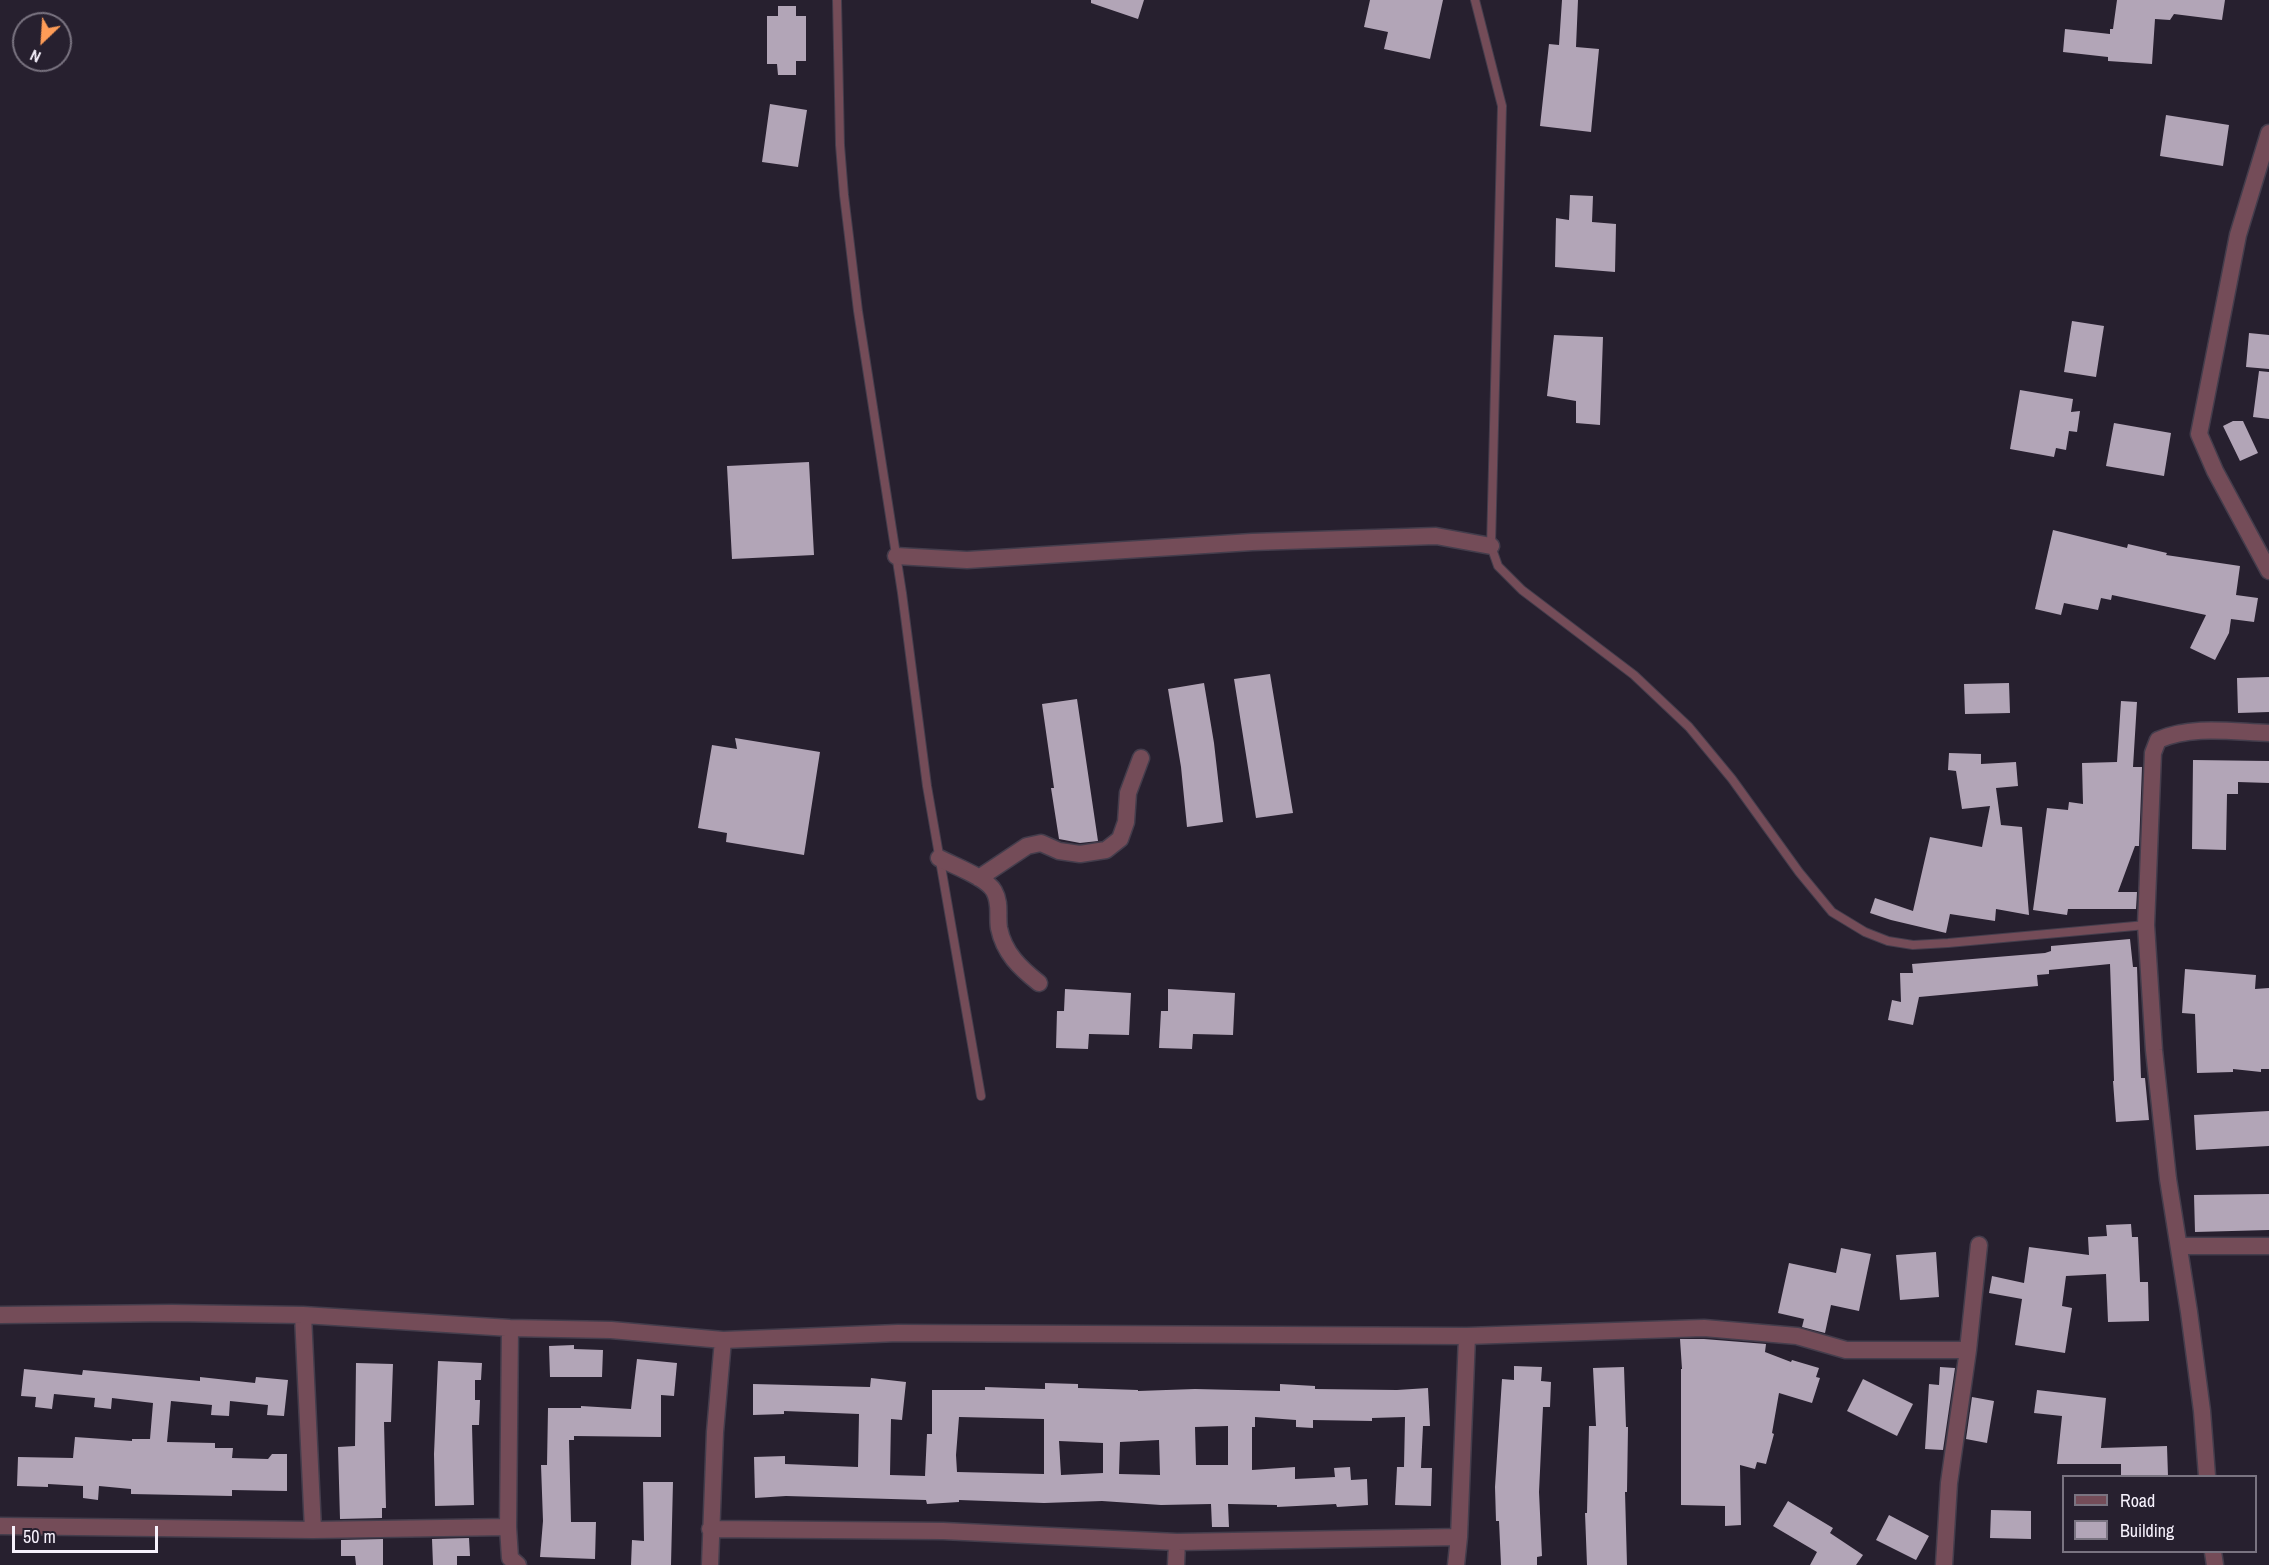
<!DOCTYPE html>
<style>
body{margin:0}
#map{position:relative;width:2269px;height:1565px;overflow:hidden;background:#27202f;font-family:"Archivo Narrow",sans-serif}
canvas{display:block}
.legend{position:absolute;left:2062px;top:1475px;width:195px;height:78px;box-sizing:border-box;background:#27202f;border:2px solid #7a7481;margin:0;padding:8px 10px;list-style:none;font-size:18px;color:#f7f2fd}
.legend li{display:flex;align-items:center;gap:12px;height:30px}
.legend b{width:30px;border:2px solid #7a7481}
.north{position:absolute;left:12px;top:12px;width:60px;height:60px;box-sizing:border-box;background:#27202f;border:2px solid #7a7481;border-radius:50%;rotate:205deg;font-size:16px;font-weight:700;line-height:24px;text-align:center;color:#f7f2fd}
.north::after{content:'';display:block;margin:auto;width:21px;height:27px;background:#fe9c57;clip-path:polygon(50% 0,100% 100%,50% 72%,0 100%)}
.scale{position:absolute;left:12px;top:1526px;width:146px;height:27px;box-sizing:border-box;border:3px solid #f7f2fd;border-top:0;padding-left:8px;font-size:18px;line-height:21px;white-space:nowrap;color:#f7f2fd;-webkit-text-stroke:4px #27202f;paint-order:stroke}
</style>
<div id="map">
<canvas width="2269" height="1565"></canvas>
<ul class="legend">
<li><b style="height:8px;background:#744c58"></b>Road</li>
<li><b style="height:16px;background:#b2a5b7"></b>Building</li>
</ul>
<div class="north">N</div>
<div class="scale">50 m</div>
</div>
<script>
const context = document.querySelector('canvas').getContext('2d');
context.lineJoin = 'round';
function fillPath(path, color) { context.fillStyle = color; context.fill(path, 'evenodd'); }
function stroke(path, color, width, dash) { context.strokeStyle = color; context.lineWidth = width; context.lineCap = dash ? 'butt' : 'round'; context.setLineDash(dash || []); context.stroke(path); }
const building = new Path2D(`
 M 1091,0 L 1144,0 L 1138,19 L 1091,3 Z
 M 1370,0 L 1443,0 L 1430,59 L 1384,49 L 1388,32 L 1364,27 Z
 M 1562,0 L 1578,0 L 1576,47 L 1599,49 L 1591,132 L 1540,126 L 1549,44 L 1559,45 Z
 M 2117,0 L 2225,0 L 2222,20 L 2174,14 L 2170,20 L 2155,19 L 2152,64 L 2108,61 L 2108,57 L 2063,52 L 2065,29 L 2110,34 L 2110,29 L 2113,29 Z
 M 778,6 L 796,6 L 796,16 L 806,16 L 806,61 L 796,61 L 796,75 L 778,75 L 777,64 L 767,64 L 767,16 L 778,16 Z
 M 770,104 L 807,110 L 798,167 L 762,162 Z
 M 2166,115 L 2229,125 L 2223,166 L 2160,156 Z
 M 1570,195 L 1593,196 L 1592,222 L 1616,224 L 1615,272 L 1555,267 L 1556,218 L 1569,220 Z
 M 2072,321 L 2104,326 L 2096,377 L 2064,372 Z
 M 2249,333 L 2269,335 L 2269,369 L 2246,367 Z
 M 1554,335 L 1603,337 L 1600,425 L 1576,423 L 1576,401 L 1547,396 Z
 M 2259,371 L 2269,372 L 2269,419 L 2253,417 Z
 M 2020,390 L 2073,399 L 2071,412 L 2080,411 L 2077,432 L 2069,431 L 2066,450 L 2056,448 L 2054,457 L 2010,449 Z
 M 2233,421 L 2243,421 L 2258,453 L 2240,461 L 2223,426 Z
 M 2114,423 L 2171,433 L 2164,476 L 2106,466 Z
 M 809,462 L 814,555 L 732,559 L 727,466 Z
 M 2053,530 L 2127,548 L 2128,544 L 2167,553 L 2166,555 L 2240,566 L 2236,595 L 2258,598 L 2254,622 L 2231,619 L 2229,633 L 2215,660 L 2190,648 L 2206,615 L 2112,595 L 2111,600 L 2101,598 L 2098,610 L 2064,603 L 2061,615 L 2035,609 Z
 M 1270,674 L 1293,813 L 1256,818 L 1234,679 Z
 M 2269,677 L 2269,712 L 2238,713 L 2237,678 Z
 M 1204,683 L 1214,743 L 1223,822 L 1187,827 L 1181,767 L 1168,689 Z
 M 2009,683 L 2010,713 L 1965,714 L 1964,684 Z
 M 1077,699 L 1098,841 L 1080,843 L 1059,839 L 1051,788 L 1054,788 L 1042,704 Z
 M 2121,701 L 2137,702 L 2133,767 L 2142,767 L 2139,846 L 2135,846 L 2118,892 L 2137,892 L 2136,909 L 2068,909 L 2067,915 L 2033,910 L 2047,808 L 2068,810 L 2069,802 L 2083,804 L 2082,763 L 2117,762 Z
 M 735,738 L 820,752 L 804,855 L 726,842 L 727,833 L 698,828 L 712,745 L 737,749 Z
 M 1949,753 L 1981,754 L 1981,764 L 2016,762 L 2018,786 L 1996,788 L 2001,825 L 2022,827 L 2029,915 L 1996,909 L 1995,921 L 1950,914 L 1946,933 L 1891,920 L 1870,913 L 1875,898 L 1913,911 L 1930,837 L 1982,847 L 1990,806 L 1962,809 L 1956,771 L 1948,770 Z
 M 2193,760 L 2269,761 L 2269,783 L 2238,782 L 2238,794 L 2227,794 L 2226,850 L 2192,849 Z
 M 2130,939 L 2133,967 L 2137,967 L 2141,1078 L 2145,1078 L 2149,1120 L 2116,1122 L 2113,1081 L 2114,1081 L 2110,964 L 2049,970 L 2049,974 L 2037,975 L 2038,986 L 1919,997 L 1913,1025 L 1888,1020 L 1892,1000 L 1901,1002 L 1900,973 L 1913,973 L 1912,964 L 2045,953 L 2051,951 L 2051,946 Z
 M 2185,969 L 2256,975 L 2255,989 L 2269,988 L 2269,1069 L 2261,1069 L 2261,1072 L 2233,1069 L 2233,1072 L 2197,1073 L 2195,1014 L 2182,1013 Z
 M 1065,989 L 1131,993 L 1129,1035 L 1089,1034 L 1088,1049 L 1056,1048 L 1057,1011 L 1064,1011 Z
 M 1168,989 L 1235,993 L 1233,1035 L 1193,1034 L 1192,1049 L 1159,1048 L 1161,1011 L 1168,1011 Z
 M 2269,1111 L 2269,1146 L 2196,1150 L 2194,1115 Z
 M 2269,1194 L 2269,1230 L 2195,1232 L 2194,1195 Z
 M 2131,1224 L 2132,1237 L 2138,1237 L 2140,1282 L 2148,1282 L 2149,1321 L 2108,1322 L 2106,1274 L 2066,1276 L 2062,1306 L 2072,1308 L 2065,1353 L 2015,1345 L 2022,1299 L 1989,1293 L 1992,1276 L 2024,1283 L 2029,1247 L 2089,1255 L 2088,1237 L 2107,1236 L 2106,1225 Z
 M 1841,1248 L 1871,1254 L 1859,1311 L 1831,1305 L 1825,1333 L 1802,1327 L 1804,1319 L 1778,1313 L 1789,1263 L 1836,1273 Z
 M 1936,1252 L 1939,1297 L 1900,1300 L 1896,1255 Z
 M 1680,1339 L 1704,1339 L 1766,1344 L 1765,1352 L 1791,1362 L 1792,1360 L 1819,1368 L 1816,1377 L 1820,1378 L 1812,1403 L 1779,1393 L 1772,1433 L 1774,1434 L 1766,1464 L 1757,1462 L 1755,1469 L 1740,1465 L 1741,1525 L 1725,1526 L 1725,1506 L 1681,1505 L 1681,1369 L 1682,1369 Z
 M 574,1345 L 574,1349 L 603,1350 L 602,1377 L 550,1377 L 549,1346 Z
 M 637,1359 L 677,1363 L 674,1396 L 661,1395 L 661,1437 L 574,1436 L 574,1440 L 569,1440 L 571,1522 L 596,1522 L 595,1559 L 540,1557 L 543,1521 L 541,1465 L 547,1465 L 548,1408 L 581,1408 L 581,1406 L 631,1409 Z
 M 438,1361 L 482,1363 L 481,1380 L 475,1380 L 475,1400 L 480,1400 L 479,1425 L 472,1425 L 474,1505 L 435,1506 L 434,1454 Z
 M 356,1363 L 393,1364 L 391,1422 L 384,1422 L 386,1508 L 382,1508 L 382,1518 L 340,1519 L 338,1447 L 355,1446 Z
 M 1514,1366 L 1542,1367 L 1541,1381 L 1551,1382 L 1550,1407 L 1543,1407 L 1539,1492 L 1542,1556 L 1537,1557 L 1537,1565 L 1501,1565 L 1499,1521 L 1496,1521 L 1495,1487 L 1502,1379 L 1514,1380 Z
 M 1624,1367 L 1626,1427 L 1628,1427 L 1627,1492 L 1625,1492 L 1627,1565 L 1587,1565 L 1585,1513 L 1587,1513 L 1589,1426 L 1596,1426 L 1593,1368 Z
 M 1940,1367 L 1955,1368 L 1943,1450 L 1925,1449 L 1929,1384 L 1939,1385 Z
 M 24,1369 L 82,1375 L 83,1370 L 200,1381 L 200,1377 L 255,1383 L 256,1377 L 288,1380 L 284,1416 L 267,1415 L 268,1405 L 230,1401 L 229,1416 L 211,1415 L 212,1405 L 171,1401 L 167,1442 L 215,1443 L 215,1448 L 233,1448 L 232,1458 L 268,1459 L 272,1454 L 287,1454 L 287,1491 L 232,1490 L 232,1496 L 131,1494 L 131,1489 L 99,1486 L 98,1500 L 83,1498 L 83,1486 L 48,1484 L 48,1487 L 17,1486 L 18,1457 L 73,1458 L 75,1437 L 132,1441 L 132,1439 L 150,1439 L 153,1403 L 112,1398 L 111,1409 L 94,1407 L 95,1398 L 54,1394 L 52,1409 L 35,1407 L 36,1397 L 21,1396 Z
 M 871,1378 L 906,1382 L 902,1420 L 891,1419 L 890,1475 L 925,1476 L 927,1434 L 932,1434 L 932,1390 L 985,1390 L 985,1387 L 1045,1389 L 1045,1383 L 1078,1384 L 1078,1388 L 1138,1390 L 1138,1391 L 1195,1389 L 1280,1391 L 1280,1384 L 1315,1386 L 1315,1389 L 1397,1390 L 1428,1388 L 1430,1426 L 1423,1426 L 1421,1468 L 1432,1468 L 1431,1506 L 1395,1505 L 1397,1467 L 1404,1467 L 1405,1417 L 1372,1418 L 1372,1421 L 1313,1420 L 1313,1428 L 1296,1427 L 1296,1420 L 1255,1417 L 1255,1427 L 1252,1427 L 1252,1470 L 1295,1467 L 1295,1479 L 1335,1477 L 1334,1468 L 1350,1467 L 1351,1480 L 1367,1479 L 1368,1505 L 1337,1507 L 1336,1504 L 1277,1507 L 1277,1505 L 1228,1504 L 1229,1527 L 1212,1527 L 1211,1504 L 1161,1505 L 1102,1501 L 1044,1503 L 959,1500 L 959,1502 L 927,1504 L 926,1500 L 786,1496 L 755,1498 L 754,1457 L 785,1456 L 785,1464 L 858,1467 L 859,1414 L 784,1411 L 784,1414 L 753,1415 L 753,1384 L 870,1387 ZM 959,1417 L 1044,1419 L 1044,1474 L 957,1472 L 956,1455 ZM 1228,1426 L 1228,1465 L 1196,1465 L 1195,1427 ZM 1159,1440 L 1160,1475 L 1119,1474 L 1120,1442 ZM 1059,1441 L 1103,1443 L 1103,1473 L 1061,1475 Z
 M 1863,1379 L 1913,1404 L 1897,1436 L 1847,1411 Z
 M 2037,1390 L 2106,1398 L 2101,1448 L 2167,1446 L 2168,1476 L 2121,1476 L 2121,1464 L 2057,1464 L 2062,1416 L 2034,1413 Z
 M 1972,1397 L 1994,1401 L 1987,1443 L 1966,1439 Z
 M 643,1482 L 673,1482 L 671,1565 L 631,1565 L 632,1540 L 644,1541 Z
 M 1788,1501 L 1833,1528 L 1830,1533 L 1863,1555 L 1856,1565 L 1810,1565 L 1817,1552 L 1773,1526 Z
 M 1991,1510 L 2031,1511 L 2031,1539 L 1990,1538 Z
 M 1889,1515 L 1929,1536 L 1916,1560 L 1876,1540 Z
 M 469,1538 L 470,1556 L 457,1556 L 457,1565 L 433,1565 L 432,1539 Z
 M 383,1539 L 383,1565 L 356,1565 L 355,1556 L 341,1556 L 341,1540 Z`);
const lane = new Path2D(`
 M 837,0 L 840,145 L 844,195 L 858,311 L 902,593 L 927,786 L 981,1096
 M 1475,0 L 1502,106 L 1491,546 L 1498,566 L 1522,590 L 1634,675 L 1689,727 L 1732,779 L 1799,872 L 1832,912 L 1865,932 L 1888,941 L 1913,945 L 1948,943 L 2146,925`);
const street = new Path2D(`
 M 2269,133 L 2238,235 L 2199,434 L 2215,471 L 2269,571
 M 896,556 L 967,560 L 1252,542 L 1436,536 L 1491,546
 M 939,858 C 954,866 986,877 994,891 C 1001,903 997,915 999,928 C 1004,953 1020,968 1039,983
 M 979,878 L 1027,846 L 1041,843 L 1059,851 L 1080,854 L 1106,850 L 1120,839 L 1126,822 L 1128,793 L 1141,758
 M 2179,1246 L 2269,1246
 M 0,1315 L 172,1313 L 303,1315 L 510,1328 L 611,1330 L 723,1340 L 898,1333 L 1467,1336 L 1704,1328 L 1797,1336 L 1846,1350 L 1968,1350
 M 303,1315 L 313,1530
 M 2207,1476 L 2202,1411 L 2189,1312 L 2168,1179 L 2154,1050 L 2146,925 L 2153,753 L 2158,740 C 2192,725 2233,732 2269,733
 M 0,1526 L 313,1530 L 508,1527 L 510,1558 L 518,1565
 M 508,1527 L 510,1328
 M 710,1529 L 943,1531 L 1177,1542 L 1459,1537 L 1467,1336
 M 2213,1552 L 2215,1565
 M 710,1565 L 715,1432 L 723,1340
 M 1176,1565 L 1177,1542
 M 1456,1565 L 1459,1537
 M 1944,1565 L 1949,1483 L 1968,1350 L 1979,1245`);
fillPath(building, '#b2a5b7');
stroke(lane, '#443d4c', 10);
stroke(street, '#443d4c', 19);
stroke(lane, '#744c58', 8);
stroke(street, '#744c58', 16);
</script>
